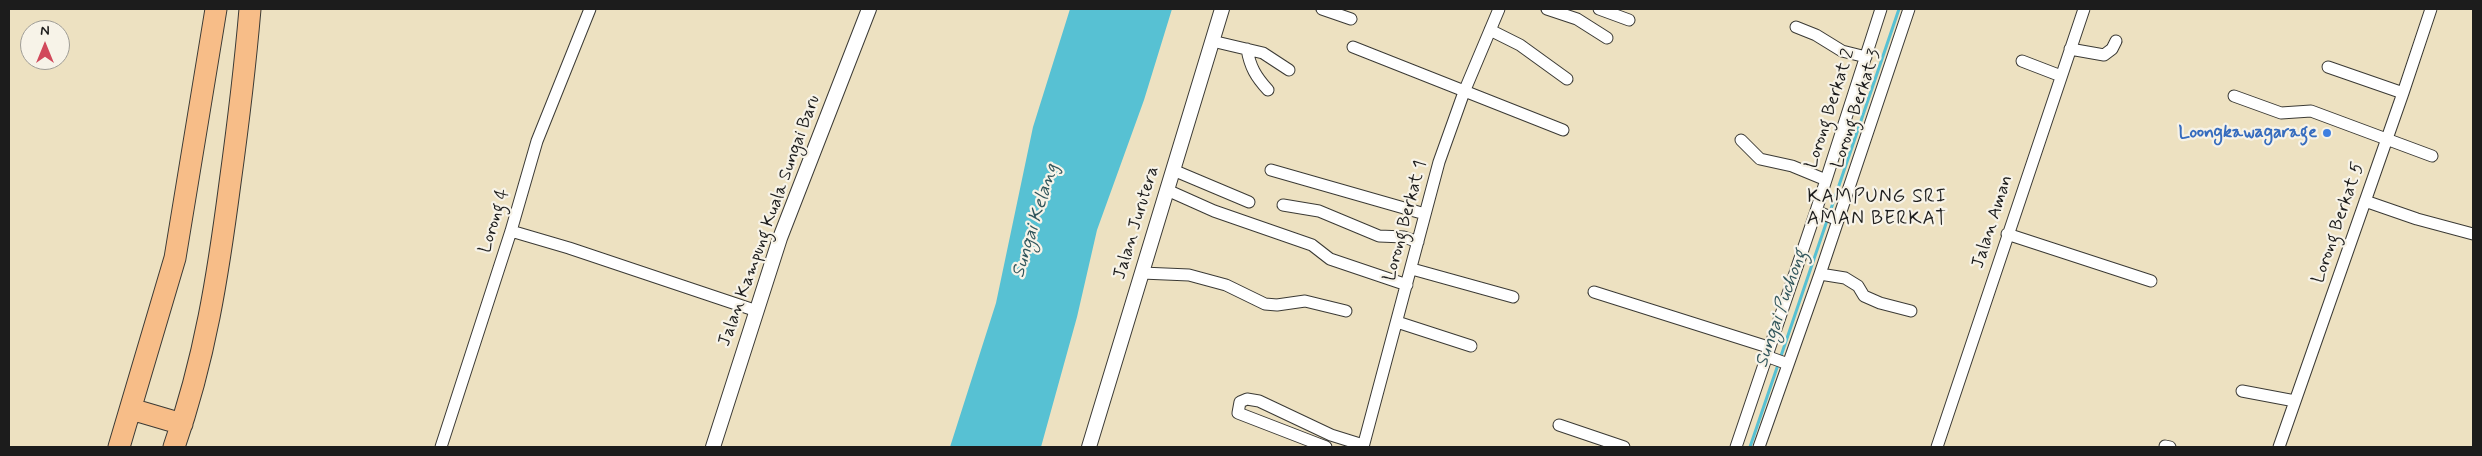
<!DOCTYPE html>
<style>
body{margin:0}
#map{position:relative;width:2482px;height:456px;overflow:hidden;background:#ede1c1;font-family:Mynerve,sans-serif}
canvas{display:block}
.frame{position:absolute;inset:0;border:10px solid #1c1c1c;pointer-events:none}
.north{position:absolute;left:20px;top:20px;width:50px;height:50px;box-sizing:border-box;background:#f7f3e8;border:1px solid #9f9d96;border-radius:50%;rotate:0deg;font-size:14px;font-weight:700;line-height:20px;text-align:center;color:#1c1c1c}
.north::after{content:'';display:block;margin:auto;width:18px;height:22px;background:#d1495b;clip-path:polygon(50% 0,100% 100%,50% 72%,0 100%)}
</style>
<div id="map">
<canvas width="2482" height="456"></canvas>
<div class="frame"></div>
<div class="north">N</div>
</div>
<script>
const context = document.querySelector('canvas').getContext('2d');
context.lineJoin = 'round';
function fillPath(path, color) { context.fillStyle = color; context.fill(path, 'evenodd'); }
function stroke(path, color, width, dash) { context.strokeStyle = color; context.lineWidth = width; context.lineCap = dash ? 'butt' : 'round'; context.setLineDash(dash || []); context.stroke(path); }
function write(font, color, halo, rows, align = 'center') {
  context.font = font + ' Mynerve,sans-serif'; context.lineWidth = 4.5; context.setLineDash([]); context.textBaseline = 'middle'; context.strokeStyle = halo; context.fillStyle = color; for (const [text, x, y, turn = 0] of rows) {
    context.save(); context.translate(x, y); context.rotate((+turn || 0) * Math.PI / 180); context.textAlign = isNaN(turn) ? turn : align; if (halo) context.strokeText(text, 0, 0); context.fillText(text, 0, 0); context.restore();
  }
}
const water = new Path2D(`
 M 1070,9 L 1172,9 L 1144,100 L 1097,230 L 1077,317 L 1041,447 L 950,447 L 996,303 L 1033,127 Z`);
const stream = new Path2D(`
 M 1750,447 L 1899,9`);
const minor = new Path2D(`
 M 1322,9 L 1351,19
 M 1547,9 L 1577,19 L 1607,38
 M 1599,9 L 1629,20
 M 1796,27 L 1816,35 L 1842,51 L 1866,57
 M 1490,30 L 1520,45 L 1567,79
 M 1212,41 L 1263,53 L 1289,70
 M 1353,47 L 1563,130
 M 1247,49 C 1250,67 1256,77 1268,90
 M 2070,49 L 2104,55 L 2112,49 L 2116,41
 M 2022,61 L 2061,76
 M 2328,67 L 2403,93
 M 2234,96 L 2281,113 L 2311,111 L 2432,156
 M 1741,140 L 1760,159 L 1792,166 L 1826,180
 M 1173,170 L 1249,202
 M 1271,170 L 1425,214
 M 1167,190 L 1214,211 L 1312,245 L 1330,259 L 1407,285
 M 2365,201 L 2417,219 L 2473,234
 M 1283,205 L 1319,211 L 1379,236 L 1404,237 L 1418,242
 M 1816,211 L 1838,220
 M 511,231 L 569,248 L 757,311
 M 2007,234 L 2151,281
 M 1412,269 L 1513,297
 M 1142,273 L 1189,275 L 1226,285 L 1265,304 L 1277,305 L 1305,301 L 1346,311
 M 1820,274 L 1845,278 L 1858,286 L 1864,296 L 1880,303 L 1911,311
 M 1594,292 L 1768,347
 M 1397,322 L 1471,346
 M 1766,356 L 1788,364
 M 2242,391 L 2295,401
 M 1559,425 L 1624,447
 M 2165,446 L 2170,447
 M 441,447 L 511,231 L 537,141 L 590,9
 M 1326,447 L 1238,413 L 1240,402 L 1247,399 L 1259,401 L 1331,435 L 1363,445
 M 1363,447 L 1439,162 L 1464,92 L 1499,9
 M 1736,447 L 1816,211 L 1881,9
 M 1759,447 L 1820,274 L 1909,9
 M 1937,447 L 2084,9
 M 2279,447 L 2403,93 L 2431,9`);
const tertiary = new Path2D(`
 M 713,447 L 780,238 L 869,9
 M 1089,447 L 1222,9`);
const motorway = new Path2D(`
 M 131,409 L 182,424
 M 119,447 L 175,258 L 216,9
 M 174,447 C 205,359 218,275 230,183 C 238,125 245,67 250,9`);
const markers = [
 [2327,133,5,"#3f7fe0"]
];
const streetNames = [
 ["Lorong Berkat 2",1831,109,-72],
 ["Lorong Berkat 3",1857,109,-72],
 ["Lorong 4",495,221,-73],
 ["Jalan Kampung Kuala Sungai Baru",770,221,-70],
 ["Lorong Berkat 1",1406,221,-75],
 ["Jalan Aman",1993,222,-72],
 ["Jalan Jurutera",1137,223,-73],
 ["Lorong Berkat 5",2339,223,-71]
];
const shopNames = [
 ["Loongkawagarage",2317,133]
];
const neighbourhoodNames = [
 ["KAMPUNG SRI",1877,198],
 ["AMAN BERKAT",1877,220]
];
const waterNames = [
 ["Sungai Kelang",1036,221,-73],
 ["Sungai Puchong",1782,309,-71]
];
fillPath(water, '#57c1d3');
stroke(stream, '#57c1d3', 3);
stroke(minor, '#3b3a35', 13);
stroke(tertiary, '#3b3a35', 16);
stroke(motorway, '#3b3a35', 23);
stroke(minor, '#fff', 11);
stroke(tertiary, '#fff', 14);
stroke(motorway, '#f7bd88', 21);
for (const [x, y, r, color] of markers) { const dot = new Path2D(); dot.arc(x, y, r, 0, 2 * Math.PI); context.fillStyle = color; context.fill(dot); stroke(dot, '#f7f3e8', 2); }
write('18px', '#1c1c1c', '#f7f3e8', streetNames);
write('bold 18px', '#366cbe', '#f7f3e8', shopNames, 'right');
context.letterSpacing = '1px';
write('19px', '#1c1c1c', '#f7f3e8', neighbourhoodNames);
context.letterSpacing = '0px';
write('italic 19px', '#31565c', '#f7f3e8', waterNames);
</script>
